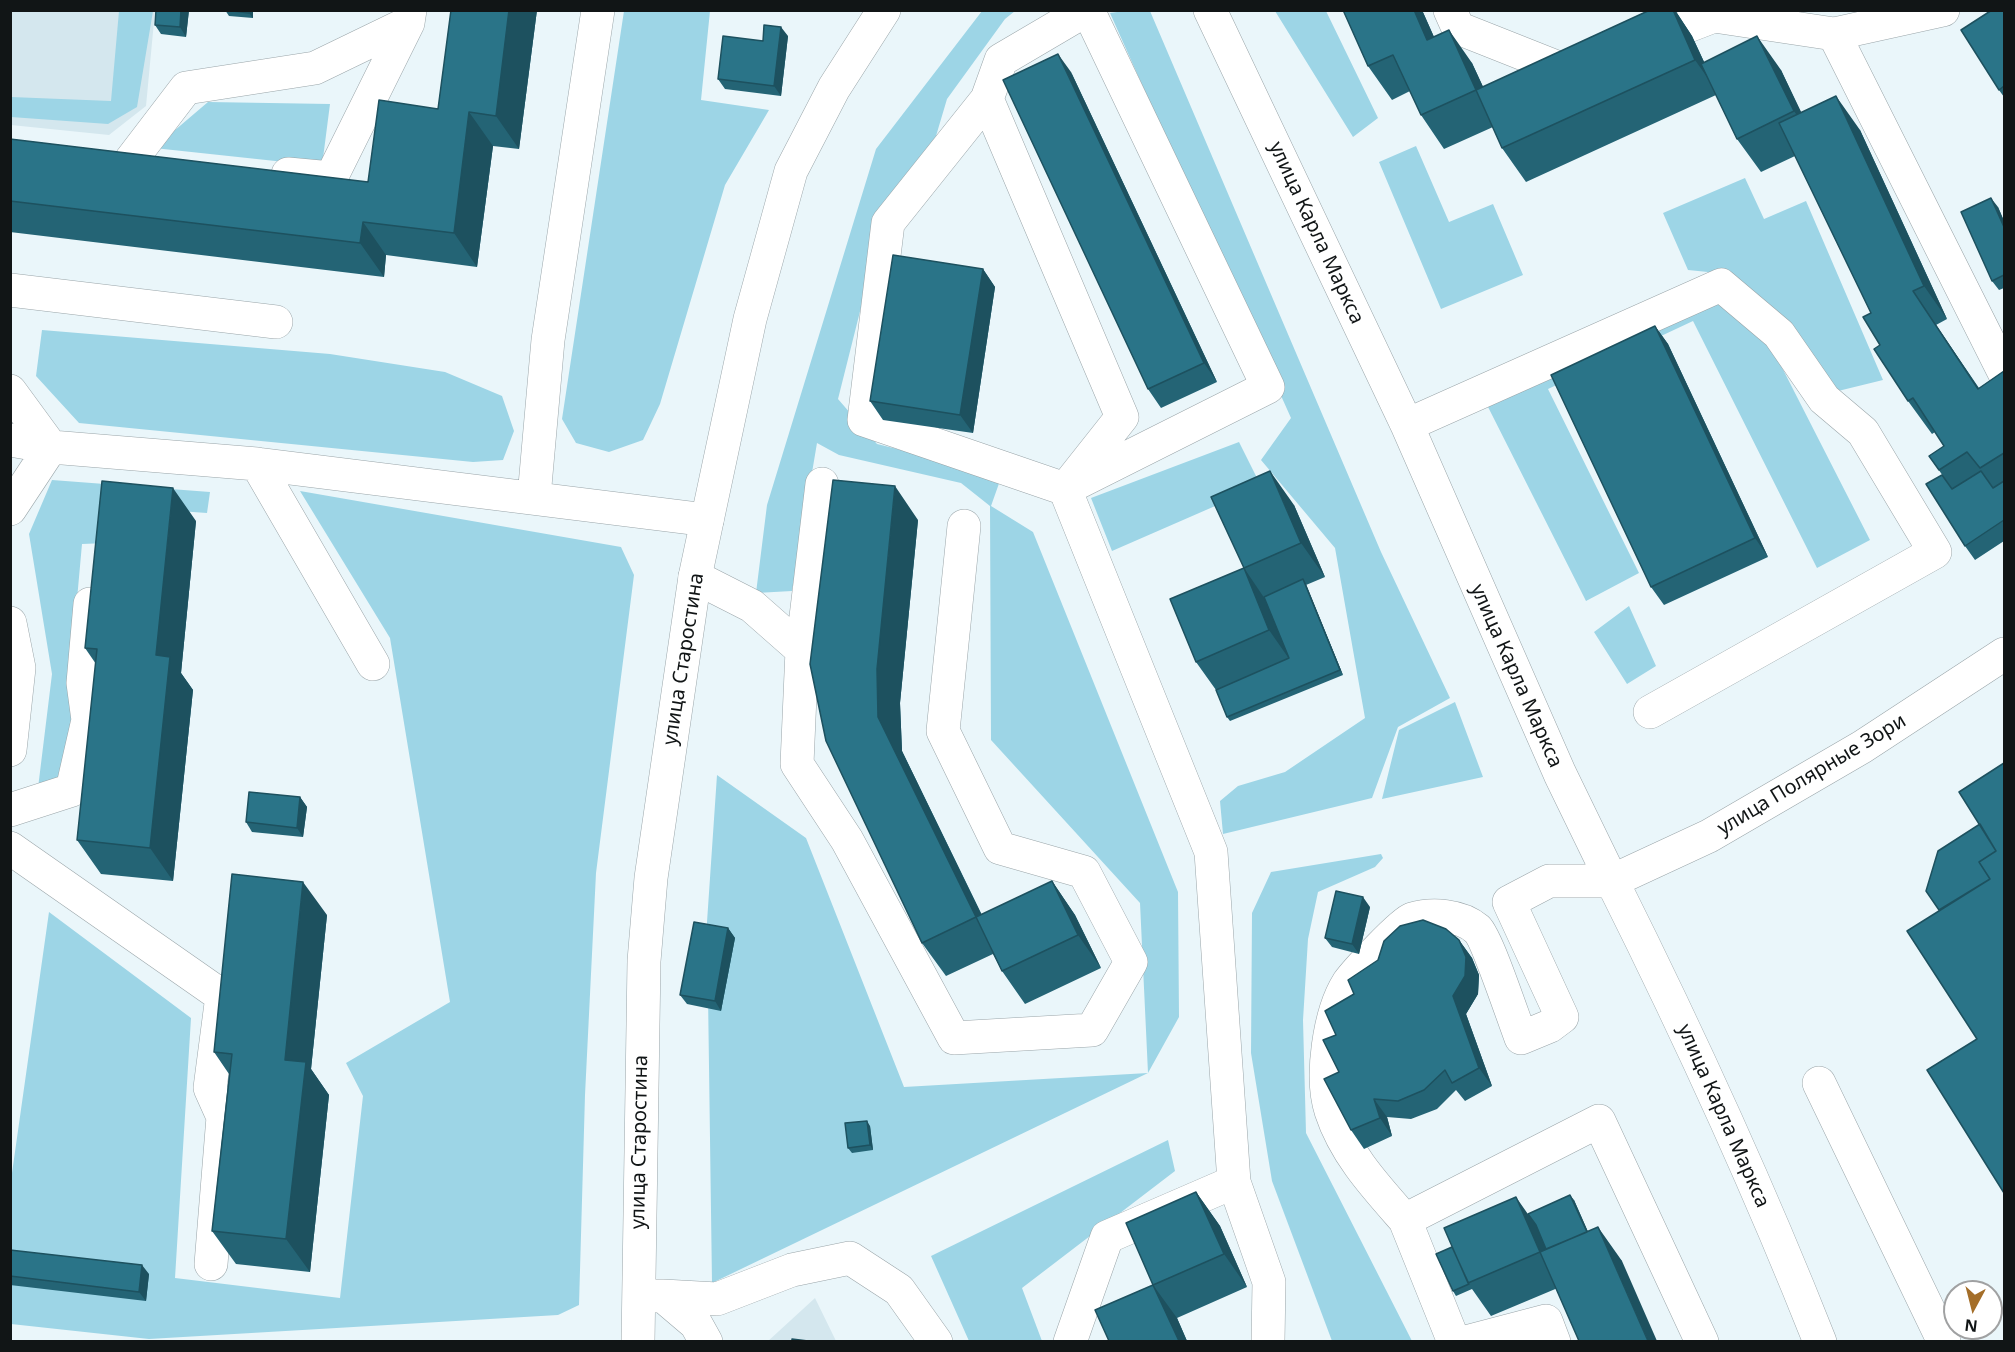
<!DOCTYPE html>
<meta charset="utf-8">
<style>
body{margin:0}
#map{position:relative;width:2015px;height:1352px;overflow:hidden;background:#eaf6fa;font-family:"Noto Sans",sans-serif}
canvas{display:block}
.frame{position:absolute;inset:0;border:12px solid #111516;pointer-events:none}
.north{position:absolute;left:1943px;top:1280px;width:60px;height:60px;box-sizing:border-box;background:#fff;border:2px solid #a0a1a2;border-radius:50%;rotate:187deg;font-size:16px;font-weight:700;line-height:24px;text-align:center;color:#111516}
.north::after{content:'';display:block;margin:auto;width:21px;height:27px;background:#a46e29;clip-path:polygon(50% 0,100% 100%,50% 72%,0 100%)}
</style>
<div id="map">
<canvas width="2015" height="1352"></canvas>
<div class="frame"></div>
<div class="north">N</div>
</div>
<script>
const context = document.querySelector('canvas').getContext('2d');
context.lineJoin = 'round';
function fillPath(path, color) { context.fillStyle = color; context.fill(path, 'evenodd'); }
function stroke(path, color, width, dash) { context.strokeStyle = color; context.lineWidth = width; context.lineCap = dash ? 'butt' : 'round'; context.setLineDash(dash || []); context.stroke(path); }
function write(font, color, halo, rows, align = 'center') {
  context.font = font + ' "Noto Sans",sans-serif'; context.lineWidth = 4.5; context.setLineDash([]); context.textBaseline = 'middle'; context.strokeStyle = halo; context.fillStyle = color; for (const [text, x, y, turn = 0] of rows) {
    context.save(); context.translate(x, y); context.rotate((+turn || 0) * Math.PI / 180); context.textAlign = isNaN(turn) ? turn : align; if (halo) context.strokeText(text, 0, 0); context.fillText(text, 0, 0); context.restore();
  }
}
const built = new Path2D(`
 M 11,11 L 155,11 L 146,106 L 109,135 L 11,125 Z
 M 815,1298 L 836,1341 L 767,1342 Z`);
const green = new Path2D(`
 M 119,11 L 153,11 L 137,107 L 108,124 L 11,117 L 11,97 L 111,101 Z
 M 624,11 L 710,11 L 701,100 L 769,110 L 725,185 L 660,404 L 643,440 L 609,452 L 576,443 L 562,419 Z
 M 982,11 L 1015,11 L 1005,19 L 947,99 L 936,136 L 886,208 L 838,399 L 877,444 L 1002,475 L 991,506 L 1033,532 L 1178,892 L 1179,1017 L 1148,1073 L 712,1283 L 707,922 L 717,775 L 806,838 L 904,1087 L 1148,1073 L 1140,903 L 991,740 L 990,506 L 961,483 L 839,455 L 817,443 L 792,591 L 756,593 L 767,505 L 876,149 Z
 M 1124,11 L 1150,11 L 1381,552 L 1450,698 L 1398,727 L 1372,798 L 1223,834 L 1220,801 L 1238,786 L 1285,772 L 1365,718 L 1335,548 L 1261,460 L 1291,418 L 1110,13 Z
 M 1275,11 L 1326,11 L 1378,118 L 1353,137 Z
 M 208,102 L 330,104 L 322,166 L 154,148 Z
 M 1416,146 L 1449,222 L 1493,204 L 1523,275 L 1441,309 L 1379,162 Z
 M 1745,178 L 1764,219 L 1806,201 L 1883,380 L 1834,392 L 1728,274 L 1688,270 L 1663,213 Z
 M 1718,300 L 1770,344 L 1870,540 L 1817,568 L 1693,321 L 1548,389 L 1639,573 L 1586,601 L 1486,403 Z
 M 42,330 L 330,354 L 445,372 L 502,396 L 514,431 L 503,460 L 473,462 L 79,423 L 36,376 Z
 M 1239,442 L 1261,486 L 1112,551 L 1091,498 Z
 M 52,480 L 210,492 L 207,513 L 109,506 L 107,543 L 82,544 L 69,688 L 76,727 L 64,777 L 38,788 L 52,674 L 29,534 Z
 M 300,491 L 621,547 L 634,575 L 596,873 L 585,1095 L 579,1305 L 558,1315 L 149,1339 L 11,1324 L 11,1180 L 49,912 L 191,1018 L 175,1278 L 340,1298 L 363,1096 L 346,1063 L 450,1002 L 390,638 Z
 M 1629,606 L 1656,666 L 1627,684 L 1594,632 Z
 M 1455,702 L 1483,777 L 1382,799 L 1399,730 Z
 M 1381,854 L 1383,858 L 1375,867 L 1318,892 L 1308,939 L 1303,1020 L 1306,1133 L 1412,1341 L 1332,1341 L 1272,1181 L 1251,1053 L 1252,913 L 1271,872 Z
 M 1168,1140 L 1175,1171 L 1022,1288 L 1042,1341 L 969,1341 L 931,1256 Z`);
const minor = new Path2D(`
 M 1086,10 L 1001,60 L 987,99 L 888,223 L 864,420 L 1065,489 L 1211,852 L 1234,1182 L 1269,1282 L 1268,1342
 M 1210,10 L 1407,425 L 1560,774 L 1612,881 L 1549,881 L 1509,902 L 1562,1017 L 1550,1026 L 1521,1038 C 1514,1020 1487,938 1477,929 C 1461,915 1432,913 1412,919 C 1401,923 1356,972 1348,983 C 1329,1013 1320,1078 1331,1111 C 1345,1154 1376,1187 1405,1220 L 1599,1121 L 1702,1342
 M 1450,10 L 1458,28 L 1569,72 L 1582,67
 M 1834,34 L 2004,372
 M 1644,43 L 1714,16 L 1834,34 L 1943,10
 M 987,99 L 1122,417 L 1065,489 L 1268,387 L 1088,10
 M 131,160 L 186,88 L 315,68 L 408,23
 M 288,174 L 331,178 L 408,23 L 410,10
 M 10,290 L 276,322
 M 10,391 L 51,447
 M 1407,425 L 1721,285 L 1779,334 L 1824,399 L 1863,432 L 1935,552 L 1650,712
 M 10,440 L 51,447 L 257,464
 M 534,497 L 548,340 L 598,10
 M 10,509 L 51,447
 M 695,577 L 752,606 L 802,650 L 797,764 L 847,840 L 954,1038 L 1092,1030 L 1131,962 L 1084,872 L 1000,848 L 943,731 L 964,526
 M 10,623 L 19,668 L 10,750
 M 802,650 L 822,484
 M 373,664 L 257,464 L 707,520
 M 10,810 L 72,790 L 88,720 L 83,683 L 90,604
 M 10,848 L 222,996 L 210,1088 L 223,1117 L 211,1264
 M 1819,1083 L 1944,1342
 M 1405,1220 L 1454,1342
 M 656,1296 L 663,1296 L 696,1324 L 706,1342
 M 663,1296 L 717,1299 L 792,1270 L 850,1258 L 899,1290 L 936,1342
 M 1070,1342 L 1107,1237 L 1234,1182
 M 1466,1342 L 1546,1321 L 1554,1342`);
const major = new Path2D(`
 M 638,1342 L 644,961 L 651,878 L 695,577 L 750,319 L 791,171 L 834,88 L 884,10
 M 1820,1342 C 1758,1185 1687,1031 1612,881 L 1709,836 L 1862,747 L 2004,654`);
const wall = new Path2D(`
 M 156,10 L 189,10 L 186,37 L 161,34 L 155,25 Z
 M 225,10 L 253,10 L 253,18 L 229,16 Z
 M 451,10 L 537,10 L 519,149 L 493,146 L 477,267 L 386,255 L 384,277 L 10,232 L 10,139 L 368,182 L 438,109 Z
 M 1343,10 L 1422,10 L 1434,37 L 1472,63 L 1483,87 L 1650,10 L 1675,10 L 1692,36 L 1704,62 L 1781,70 L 1801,113 L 1860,130 L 1947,319 L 1936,325 L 1979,388 L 2004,371 L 2004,541 L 1975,560 L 1965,546 L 1943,476 L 1929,456 L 1944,446 L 1935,432 L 1932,434 L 1908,401 L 1880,345 L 1871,313 L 1795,156 L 1761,172 L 1737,139 L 1716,95 L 1526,182 L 1502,148 L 1493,127 L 1444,149 L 1421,115 L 1410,91 L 1392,100 L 1368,66 Z
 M 2004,10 L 2004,97 L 1999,90 Z
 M 788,36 L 781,96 L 725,89 L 718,79 L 763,41 Z
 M 1071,72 L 1217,382 L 1161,408 L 1148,389 Z
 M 1998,207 L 2004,221 L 2004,288 L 1999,290 L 1992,281 Z
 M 983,269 L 995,287 L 973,433 L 883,420 L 870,401 Z
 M 1655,326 L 1668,344 L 1768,557 L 1664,605 L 1651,587 Z
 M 1294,505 L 1325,577 L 1306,585 L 1343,675 L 1230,721 L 1227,717 L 1216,690 L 1196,662 L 1244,568 Z
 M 918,520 L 900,703 L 902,751 L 982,915 L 1052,881 L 1075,915 L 1101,968 L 1025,1004 L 1002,971 L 993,954 L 946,976 L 922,943 L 810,664 Z
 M 196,521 L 181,673 L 193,690 L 173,881 L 101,874 L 77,840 L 96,664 L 85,648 Z
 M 300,797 L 307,807 L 303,837 L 252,832 L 246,822 Z
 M 1370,907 L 1359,954 L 1332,947 L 1325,938 Z
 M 327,915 L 311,1069 L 329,1095 L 310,1272 L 236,1264 L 212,1231 L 229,1074 L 214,1052 Z
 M 728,928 L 735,938 L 721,1011 L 687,1004 L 680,995 Z
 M 1459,940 L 1472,958 L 1479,975 L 1478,994 L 1466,1014 L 1492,1086 L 1465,1101 L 1456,1090 L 1437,1109 L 1411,1119 L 1387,1117 L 1392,1136 L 1364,1149 L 1351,1130 L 1339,1072 L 1336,1035 Z
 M 870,1126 L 873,1150 L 852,1153 L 848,1148 Z
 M 1196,1192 L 1220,1226 L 1247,1287 L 1177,1318 L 1187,1341 L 1109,1341 L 1153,1285 Z
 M 1574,1200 L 1588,1232 L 1622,1261 L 1491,1316 L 1472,1289 L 1456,1296 L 1453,1291 L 1528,1214 Z
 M 10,1250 L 149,1274 L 146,1301 L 10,1285 Z`);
const shadedWall = new Path2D(`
 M 181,10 L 189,10 L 186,37 L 180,27 Z
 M 249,10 L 253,10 L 253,18 L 249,13 Z
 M 509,10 L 537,10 L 519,149 L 496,116 Z
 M 1414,10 L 1422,10 L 1450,73 L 1427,40 Z
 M 1673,10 L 1675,10 L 1692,36 L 1719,94 L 1695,60 Z
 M 781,27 L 788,36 L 781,96 L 774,86 Z
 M 1449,30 L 1472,63 L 1500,123 L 1476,90 Z
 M 1757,36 L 1781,70 L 1817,145 L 1794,111 Z
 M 1058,54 L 1071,72 L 1217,382 L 1204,363 Z
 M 1836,96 L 1860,130 L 1947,319 L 1924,286 Z
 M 469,112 L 493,146 L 477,267 L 454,233 Z
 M 1991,198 L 1998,207 L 2004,221 L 2004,227 Z
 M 363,222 L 386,255 L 384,277 L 360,243 Z
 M 983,269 L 995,287 L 973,433 L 960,415 Z
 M 1913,291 L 1936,325 L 2001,422 L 1978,389 Z
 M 1655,326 L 1668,344 L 1768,557 L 1755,538 Z
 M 1270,471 L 1294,505 L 1325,577 L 1301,543 Z
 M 895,486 L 918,520 L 900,703 L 902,751 L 999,951 L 976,917 L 878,717 L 877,669 Z
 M 173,488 L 196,521 L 181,673 L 193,690 L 173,881 L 150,848 L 156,655 Z
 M 1244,568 L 1267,602 L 1292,663 L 1269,630 Z
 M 1303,579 L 1306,584 L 1343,675 L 1340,670 Z
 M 300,797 L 307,807 L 303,837 L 297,828 Z
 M 1052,881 L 1075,915 L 1101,968 L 1078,935 Z
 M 303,882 L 327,915 L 311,1069 L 329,1095 L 310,1272 L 286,1239 L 285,1060 Z
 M 1363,897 L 1370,907 L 1359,954 L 1352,944 Z
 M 728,928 L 735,938 L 721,1011 L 715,1001 Z
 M 1459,940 L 1472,958 L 1479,975 L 1478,994 L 1466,1014 L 1492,1086 L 1479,1068 L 1453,996 Z
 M 1374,1099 L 1387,1117 L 1392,1136 L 1380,1118 Z
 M 867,1121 L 870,1126 L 873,1150 L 870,1145 Z
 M 1196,1192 L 1220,1226 L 1247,1287 L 1224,1254 Z
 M 1570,1195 L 1574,1200 L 1604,1268 L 1600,1263 Z
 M 1516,1197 L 1539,1230 L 1561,1280 L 1540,1252 Z
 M 1598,1227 L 1622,1261 L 1657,1341 L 1648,1341 Z
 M 142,1265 L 149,1274 L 146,1301 L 139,1292 Z
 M 1153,1285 L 1177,1318 L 1187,1341 L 1179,1341 Z`);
const building = new Path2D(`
 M 156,10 L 181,10 L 180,27 L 155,25 Z
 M 225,10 L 249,10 L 249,13 Z
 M 451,10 L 509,10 L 496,116 L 469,112 L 454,233 L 363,222 L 360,243 L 10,201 L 10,139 L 368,182 L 379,100 L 438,109 Z
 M 1343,10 L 1414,10 L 1427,40 L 1449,30 L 1476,90 L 1650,10 L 1673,10 L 1695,60 L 1502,148 L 1476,90 L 1421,115 L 1393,55 L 1368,66 Z
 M 1992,10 L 2004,10 L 2004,86 L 1999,90 L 1961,30 Z
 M 764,25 L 781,27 L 774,86 L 718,79 L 723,36 L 763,41 Z
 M 1757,36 L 1794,111 L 1737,139 L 1701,64 Z
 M 1058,54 L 1204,363 L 1148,389 L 1003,80 Z
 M 1836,96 L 1924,286 L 1913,291 L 1978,389 L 2004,371 L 2004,453 L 1980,468 L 1967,452 L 1939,470 L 1929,456 L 1944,446 L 1913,398 L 1908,401 L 1874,349 L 1880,345 L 1863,317 L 1871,313 L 1779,123 Z
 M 1991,198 L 2004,227 L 2004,275 L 1992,281 L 1961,212 Z
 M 893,255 L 983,269 L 960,415 L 870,401 Z
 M 1655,326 L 1755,538 L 1651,587 L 1551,375 Z
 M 1270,471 L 1301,543 L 1244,568 L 1211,497 Z
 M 1981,471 L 1993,488 L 2004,481 L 2004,520 L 1965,546 L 1926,484 L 1942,475 L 1952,489 Z
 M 833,480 L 895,486 L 877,669 L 878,717 L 976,917 L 922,943 L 826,741 L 810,664 Z
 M 102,481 L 173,488 L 156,655 L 170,657 L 150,848 L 77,840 L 97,649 L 85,648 Z
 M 1244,568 L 1269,630 L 1196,662 L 1170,599 Z
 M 1303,579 L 1340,670 L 1227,717 L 1216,690 L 1289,658 L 1264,597 Z
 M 2004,763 L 2004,1193 L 1927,1070 L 1977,1039 L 1907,931 L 1990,879 L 1979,862 L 1996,851 L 1959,792 Z
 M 249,792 L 300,797 L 297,828 L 246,822 Z
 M 1980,824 L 1996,851 L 1979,862 L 1990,879 L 1939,910 L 1926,891 L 1938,851 Z
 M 232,874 L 303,882 L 285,1060 L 306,1062 L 286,1239 L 212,1231 L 232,1054 L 214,1052 Z
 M 1052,881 L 1078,935 L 1002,971 L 976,917 Z
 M 1336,891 L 1363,897 L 1352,944 L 1325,938 Z
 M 1423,920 L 1446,929 L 1459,940 L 1466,957 L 1465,976 L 1453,996 L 1479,1068 L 1452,1083 L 1445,1070 L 1424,1090 L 1398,1101 L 1374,1099 L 1380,1118 L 1351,1130 L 1324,1079 L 1339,1072 L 1323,1040 L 1336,1035 L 1325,1011 L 1354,994 L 1348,980 L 1378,960 L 1384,941 L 1400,926 Z
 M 694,922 L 728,928 L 715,1001 L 680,995 Z
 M 867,1121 L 870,1145 L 848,1148 L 845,1123 Z
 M 1196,1192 L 1224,1254 L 1153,1285 L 1179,1341 L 1109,1341 L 1095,1310 L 1153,1285 L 1126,1223 Z
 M 1570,1195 L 1587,1232 L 1546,1249 L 1536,1225 L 1528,1214 Z
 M 1516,1197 L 1540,1252 L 1598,1227 L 1648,1341 L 1579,1341 L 1540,1252 L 1468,1283 L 1444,1228 Z
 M 1452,1247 L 1469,1284 L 1453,1291 L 1436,1254 Z
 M 10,1250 L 142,1265 L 139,1292 L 10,1276 Z
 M 792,1339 L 808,1341 L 792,1341 Z`);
const streetNames = [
 ["улица Карла Маркса",1316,233,65],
 ["улица Старостина",684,659,-81],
 ["улица Карла Маркса",1516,676,66],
 ["улица Полярные Зори",1812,775,-31],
 ["улица Карла Маркса",1723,1116,66],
 ["улица Старостина",640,1142,-89]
];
fillPath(built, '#d4e7ee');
fillPath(green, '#9dd5e6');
stroke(minor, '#9aa5a9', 34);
stroke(major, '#9aa5a9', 34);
stroke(minor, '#fff', 33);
stroke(major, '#fff', 33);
fillPath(wall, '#246475');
fillPath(shadedWall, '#1d515f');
fillPath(building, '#2a7488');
stroke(building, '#1d515f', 1.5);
write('20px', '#111516', '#fff', streetNames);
</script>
